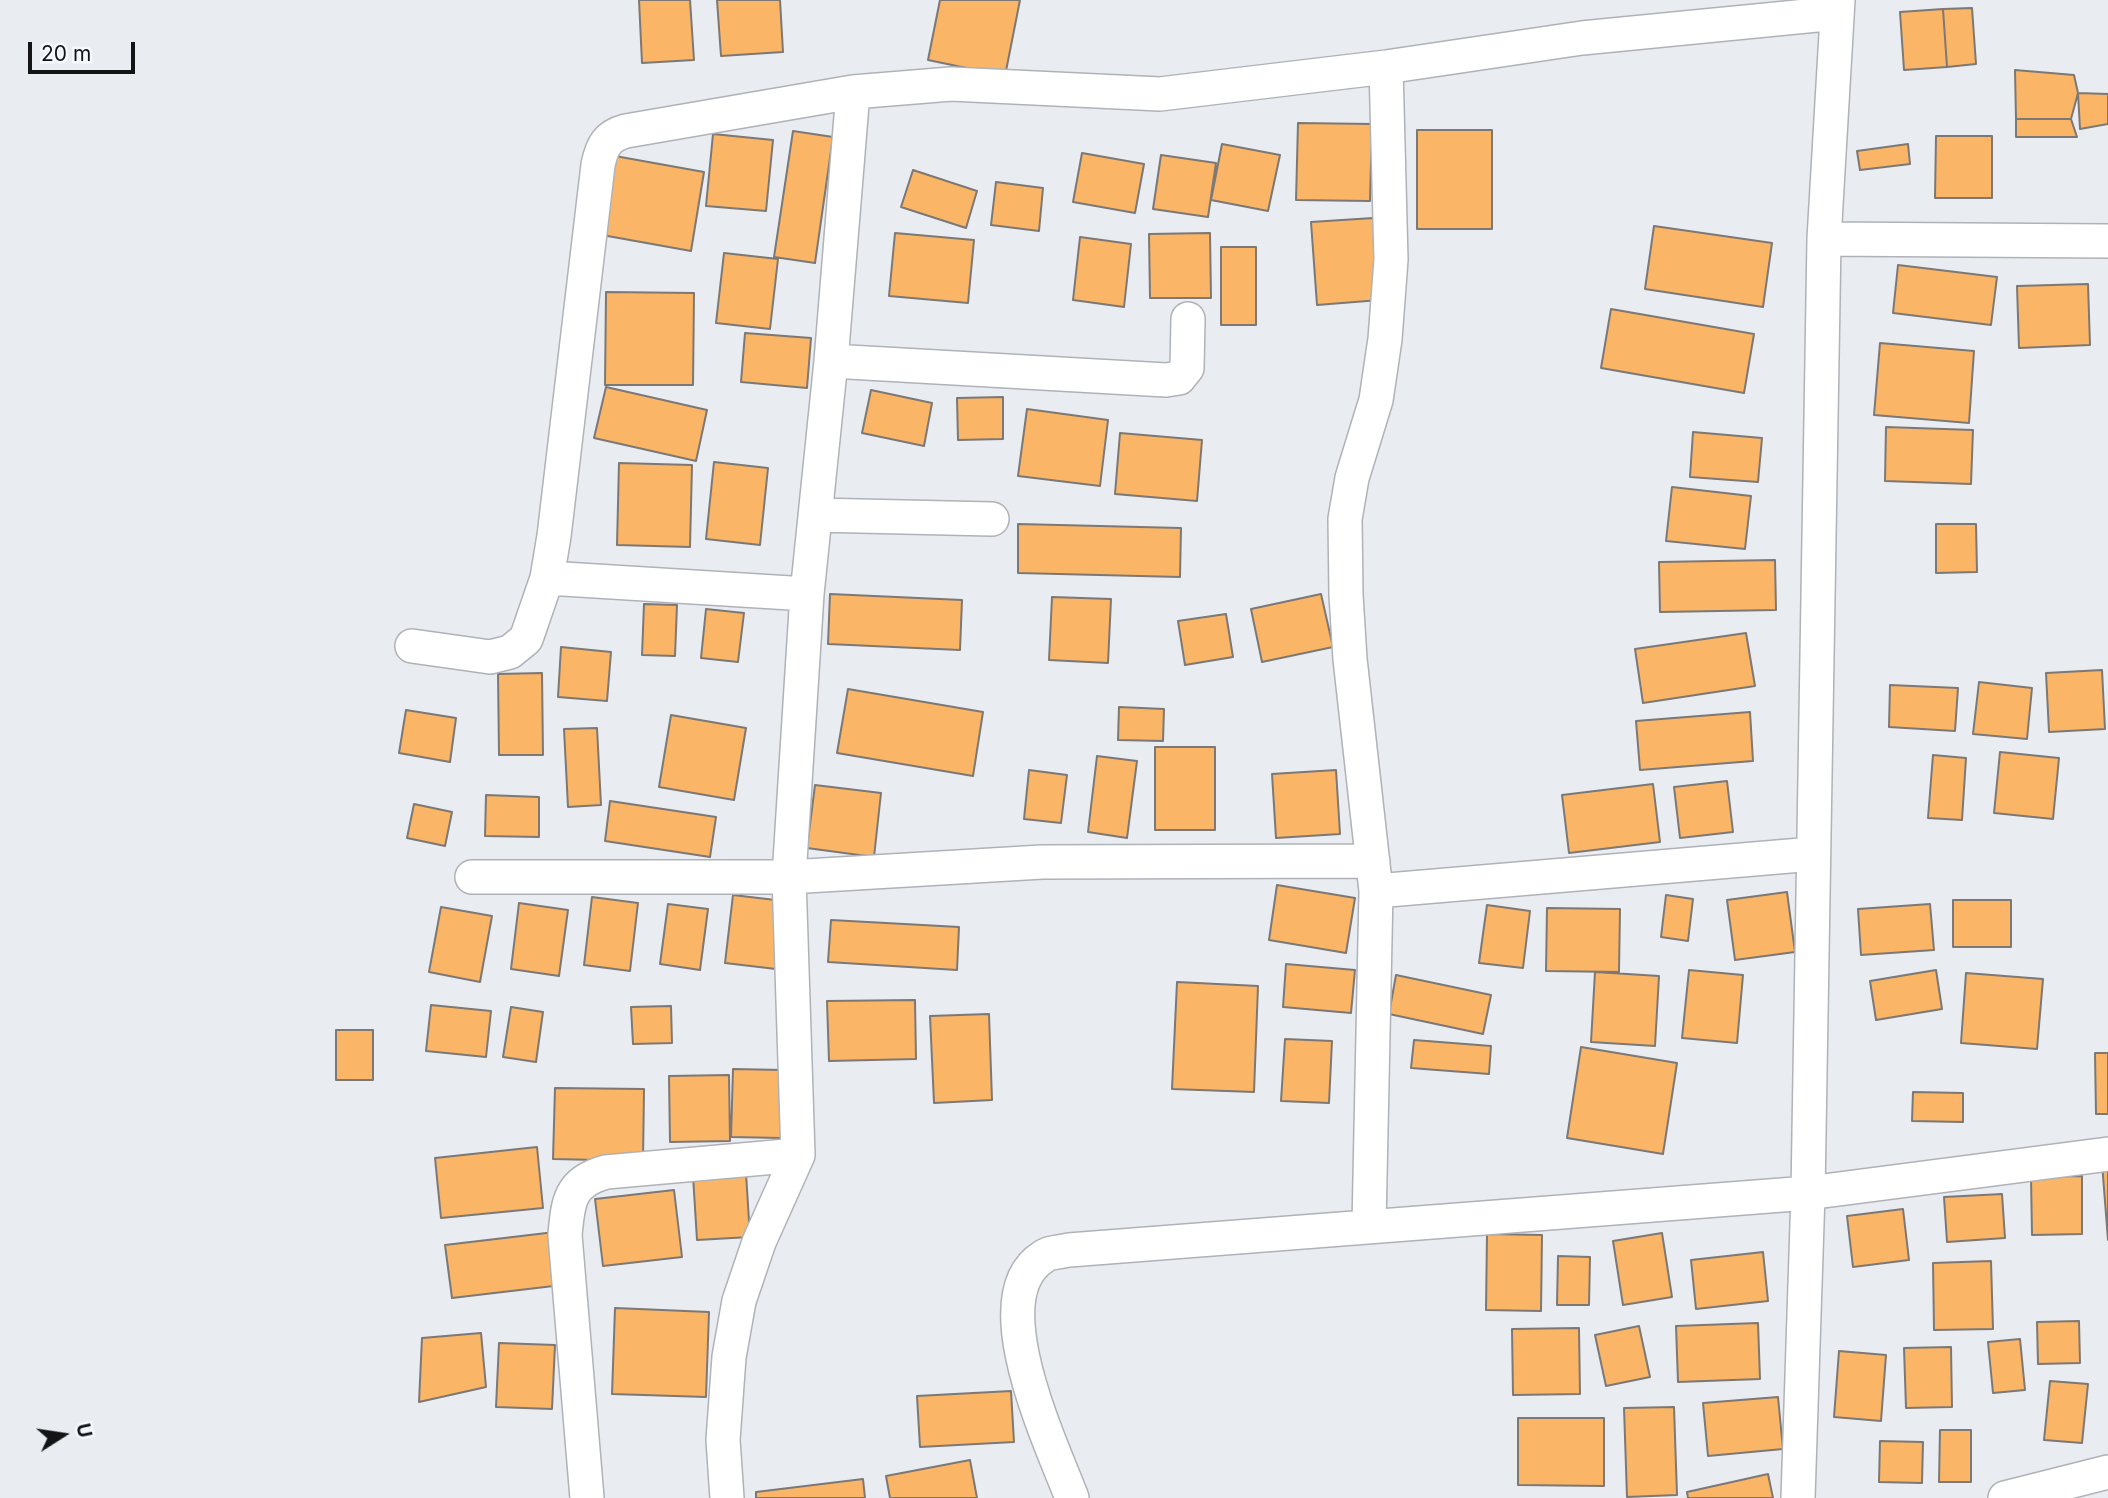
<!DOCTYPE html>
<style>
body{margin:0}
#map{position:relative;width:2108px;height:1498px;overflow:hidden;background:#e9ecf1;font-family:Inter,sans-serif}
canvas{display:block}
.north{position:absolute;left:28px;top:1400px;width:70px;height:70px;-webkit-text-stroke:5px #f6f9fe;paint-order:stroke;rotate:78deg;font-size:19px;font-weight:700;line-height:28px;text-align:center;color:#131415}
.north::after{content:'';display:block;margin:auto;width:24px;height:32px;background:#131415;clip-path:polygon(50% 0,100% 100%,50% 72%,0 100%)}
.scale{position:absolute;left:28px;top:42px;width:107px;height:32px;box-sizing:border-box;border:4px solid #131415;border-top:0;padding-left:9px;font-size:21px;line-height:24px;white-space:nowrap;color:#131415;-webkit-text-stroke:5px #f6f9fe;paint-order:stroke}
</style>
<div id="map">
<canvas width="2108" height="1498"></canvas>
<div class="north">U</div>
<div class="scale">20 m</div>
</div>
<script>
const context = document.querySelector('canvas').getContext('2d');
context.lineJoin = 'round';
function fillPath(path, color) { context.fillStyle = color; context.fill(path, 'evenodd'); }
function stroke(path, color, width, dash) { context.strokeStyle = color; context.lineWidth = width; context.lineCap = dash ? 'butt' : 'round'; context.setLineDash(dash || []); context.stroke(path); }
const building = new Path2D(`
 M 639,0 L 690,0 L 694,60 L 642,63 Z
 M 717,0 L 780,0 L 783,52 L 721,56 Z
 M 940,0 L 1020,0 L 1005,76 L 928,60 Z
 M 1972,8 L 1976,64 L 1947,67 L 1943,9 Z
 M 1943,9 L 1947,67 L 1904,70 L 1900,12 Z
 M 2015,70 L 2074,75 L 2078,93 L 2071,119 L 2016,119 Z
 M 2078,93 L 2108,94 L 2108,124 L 2080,129 Z
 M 2016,119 L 2071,119 L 2077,137 L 2016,137 Z
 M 1298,123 L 1372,124 L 1370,201 L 1296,200 Z
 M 1417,130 L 1492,130 L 1492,229 L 1417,229 Z
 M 793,131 L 833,137 L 815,263 L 774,257 Z
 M 713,134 L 773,140 L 766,211 L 706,206 Z
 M 1936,136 L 1992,136 L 1992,198 L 1935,198 Z
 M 1222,144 L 1280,155 L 1268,211 L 1211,200 Z
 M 1908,144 L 1910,164 L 1860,170 L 1857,151 Z
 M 1082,153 L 1144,164 L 1135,213 L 1073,202 Z
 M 1161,155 L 1216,163 L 1208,217 L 1153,209 Z
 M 615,156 L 704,172 L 691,251 L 602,235 Z
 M 913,170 L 977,191 L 966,228 L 901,207 Z
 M 996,182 L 1043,188 L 1039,231 L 991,225 Z
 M 1373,218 L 1380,300 L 1317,305 L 1311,222 Z
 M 1654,226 L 1772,243 L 1763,307 L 1645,289 Z
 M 895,233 L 974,240 L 968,303 L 889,296 Z
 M 1210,233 L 1211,298 L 1150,298 L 1149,234 Z
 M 1080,237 L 1131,244 L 1124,307 L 1073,300 Z
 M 1221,247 L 1256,247 L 1256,325 L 1221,325 Z
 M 724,253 L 778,259 L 770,329 L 716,323 Z
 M 1898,265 L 1997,277 L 1991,325 L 1893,313 Z
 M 2088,284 L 2090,345 L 2019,348 L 2017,286 Z
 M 606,292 L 694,293 L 693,385 L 605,385 Z
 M 1611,309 L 1754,334 L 1744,393 L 1601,368 Z
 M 745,333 L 811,338 L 807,388 L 741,382 Z
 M 1880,343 L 1974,351 L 1969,423 L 1874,415 Z
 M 606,387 L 707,410 L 696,461 L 594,438 Z
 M 871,390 L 932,403 L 924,446 L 862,433 Z
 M 1003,397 L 1003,439 L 958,440 L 957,398 Z
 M 1027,409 L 1108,420 L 1100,486 L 1018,476 Z
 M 1886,427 L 1973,430 L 1971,484 L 1885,481 Z
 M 1693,432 L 1762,438 L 1758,482 L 1690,477 Z
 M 1120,433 L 1202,440 L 1197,501 L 1115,494 Z
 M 714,462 L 768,468 L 760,545 L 706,539 Z
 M 619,463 L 692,465 L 690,547 L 617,545 Z
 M 1672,487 L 1751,496 L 1745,549 L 1666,541 Z
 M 1018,524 L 1181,528 L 1180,577 L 1018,573 Z
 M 1936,524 L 1976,524 L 1977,572 L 1936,573 Z
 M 1775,560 L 1776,610 L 1660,612 L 1659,562 Z
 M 830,594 L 962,600 L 960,650 L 828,644 Z
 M 1321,594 L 1333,647 L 1262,662 L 1251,609 Z
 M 1052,597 L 1111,599 L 1108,663 L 1049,660 Z
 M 644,604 L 677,605 L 675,656 L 642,655 Z
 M 706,609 L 744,613 L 738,662 L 701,658 Z
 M 1226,614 L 1233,657 L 1185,665 L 1178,621 Z
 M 1746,633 L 1755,686 L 1643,703 L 1635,649 Z
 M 561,647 L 611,652 L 607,701 L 558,697 Z
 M 2102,670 L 2105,729 L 2049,732 L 2046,673 Z
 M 542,673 L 543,755 L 499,755 L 498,674 Z
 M 1979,682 L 2032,688 L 2027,739 L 1973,734 Z
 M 1890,685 L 1958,688 L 1955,731 L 1889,727 Z
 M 848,689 L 983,712 L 973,776 L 837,753 Z
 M 1119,707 L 1164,709 L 1163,741 L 1118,740 Z
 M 406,710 L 456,718 L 450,762 L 399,753 Z
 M 1750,712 L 1753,761 L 1640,770 L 1636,721 Z
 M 671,715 L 746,728 L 734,800 L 659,787 Z
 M 597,728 L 601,805 L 568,807 L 564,729 Z
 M 1155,747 L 1215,747 L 1215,830 L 1155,830 Z
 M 2000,752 L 2059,758 L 2053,819 L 1994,813 Z
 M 1933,755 L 1966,758 L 1962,820 L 1928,818 Z
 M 1097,756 L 1137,761 L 1127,838 L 1088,832 Z
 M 1029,770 L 1067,775 L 1061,823 L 1024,819 Z
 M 1336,770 L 1340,834 L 1276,838 L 1272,774 Z
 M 1727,781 L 1733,832 L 1680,838 L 1674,787 Z
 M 1653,784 L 1660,842 L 1569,853 L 1562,795 Z
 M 815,785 L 881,793 L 874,857 L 807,848 Z
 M 486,795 L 539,797 L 539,837 L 485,836 Z
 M 610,801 L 716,817 L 710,857 L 605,841 Z
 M 414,804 L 452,812 L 445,846 L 407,838 Z
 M 1277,885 L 1355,898 L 1346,953 L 1269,940 Z
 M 1787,892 L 1795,952 L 1735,960 L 1727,900 Z
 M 733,895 L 784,901 L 776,969 L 725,963 Z
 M 1666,895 L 1693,899 L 1688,941 L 1661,937 Z
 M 592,897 L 638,903 L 630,971 L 584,965 Z
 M 1953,900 L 2011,900 L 2011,947 L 1953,947 Z
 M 519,903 L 568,910 L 559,976 L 511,969 Z
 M 668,904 L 708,909 L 700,970 L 660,964 Z
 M 1930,904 L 1934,950 L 1861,955 L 1858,909 Z
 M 1487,905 L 1530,911 L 1523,968 L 1479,963 Z
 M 441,907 L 492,916 L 480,982 L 429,972 Z
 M 1547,908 L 1620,909 L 1619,972 L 1546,971 Z
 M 831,920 L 959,927 L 957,970 L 828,962 Z
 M 1286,964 L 1355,970 L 1351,1013 L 1283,1007 Z
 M 1689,970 L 1743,975 L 1737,1043 L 1682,1038 Z
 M 1936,970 L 1942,1009 L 1876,1020 L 1870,981 Z
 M 1595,972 L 1659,976 L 1655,1046 L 1591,1042 Z
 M 1966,973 L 2043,979 L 2037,1049 L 1961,1043 Z
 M 1396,975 L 1491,995 L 1483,1034 L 1389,1014 Z
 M 1177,982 L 1258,986 L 1254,1092 L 1172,1089 Z
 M 915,1000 L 916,1059 L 829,1061 L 827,1001 Z
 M 431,1005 L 491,1011 L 486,1057 L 426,1051 Z
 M 671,1006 L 672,1043 L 633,1044 L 631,1007 Z
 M 511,1007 L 543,1012 L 536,1062 L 503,1057 Z
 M 989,1014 L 992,1100 L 934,1103 L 930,1016 Z
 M 336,1030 L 373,1030 L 373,1080 L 336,1080 Z
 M 1285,1039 L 1332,1041 L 1329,1103 L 1281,1101 Z
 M 1414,1040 L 1491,1046 L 1489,1074 L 1411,1068 Z
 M 1581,1047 L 1677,1063 L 1663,1154 L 1567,1138 Z
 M 2095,1053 L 2108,1053 L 2108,1114 L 2096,1114 Z
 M 733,1069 L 783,1070 L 781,1138 L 731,1137 Z
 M 729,1075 L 730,1141 L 670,1142 L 669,1076 Z
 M 555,1088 L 644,1089 L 643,1161 L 553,1159 Z
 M 1913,1092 L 1963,1093 L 1963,1122 L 1912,1121 Z
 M 537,1147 L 543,1208 L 441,1218 L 435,1158 Z
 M 2102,1163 L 2108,1163 L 2108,1240 Z
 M 746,1173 L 750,1237 L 697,1240 L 693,1176 Z
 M 2082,1176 L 2082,1234 L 2032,1235 L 2031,1177 Z
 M 674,1190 L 682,1257 L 603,1266 L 595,1199 Z
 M 2002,1194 L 2005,1238 L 1947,1242 L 1944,1197 Z
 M 1903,1209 L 1909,1260 L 1853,1267 L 1847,1216 Z
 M 555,1232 L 562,1285 L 452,1298 L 445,1245 Z
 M 1662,1233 L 1672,1297 L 1623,1305 L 1613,1241 Z
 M 1487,1234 L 1542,1235 L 1541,1311 L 1486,1310 Z
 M 1763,1252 L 1768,1301 L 1696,1309 L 1691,1260 Z
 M 1558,1256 L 1590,1257 L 1589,1305 L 1557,1305 Z
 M 1991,1261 L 1993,1329 L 1934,1330 L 1933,1263 Z
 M 615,1308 L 709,1312 L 706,1397 L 612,1394 Z
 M 2079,1321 L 2080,1363 L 2038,1364 L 2037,1322 Z
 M 1758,1323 L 1760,1379 L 1678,1382 L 1676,1326 Z
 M 1639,1326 L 1650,1377 L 1606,1386 L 1595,1335 Z
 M 1579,1328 L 1580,1394 L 1513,1395 L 1512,1329 Z
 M 481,1333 L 486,1387 L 419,1402 L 422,1338 Z
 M 2020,1339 L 2025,1390 L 1993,1393 L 1988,1342 Z
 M 499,1343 L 555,1345 L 552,1409 L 496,1407 Z
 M 1951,1347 L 1952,1407 L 1906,1408 L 1904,1348 Z
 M 1839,1351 L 1886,1355 L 1881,1421 L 1834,1417 Z
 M 2050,1381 L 2088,1384 L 2082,1443 L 2044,1440 Z
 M 1011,1391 L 1014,1442 L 920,1447 L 917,1396 Z
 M 1778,1397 L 1783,1449 L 1708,1456 L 1703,1403 Z
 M 1674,1407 L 1677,1495 L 1627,1497 L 1624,1408 Z
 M 1518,1418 L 1604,1418 L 1604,1486 L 1518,1485 Z
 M 1940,1430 L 1971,1430 L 1971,1482 L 1939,1482 Z
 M 1880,1441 L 1923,1442 L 1922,1483 L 1879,1482 Z
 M 970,1460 L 977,1498 L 890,1498 L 886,1476 Z
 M 1768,1474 L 1773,1498 L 1688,1498 L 1687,1492 Z
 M 863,1479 L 865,1498 L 756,1498 L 756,1492 Z`);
const minor = new Path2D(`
 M 1838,0 L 1824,239 L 2108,241
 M 831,361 L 1166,380 L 1179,378 L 1187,368 L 1188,319
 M 815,515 L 992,519
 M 547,578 L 807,594
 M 412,646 L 490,657 L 510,652 L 526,639 L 547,578 L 554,536 L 598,165 C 602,146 607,136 626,131 L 853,92
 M 472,877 L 789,877 L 1042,862 L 1373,861
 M 1376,891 L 1813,854
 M 1369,1225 L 1376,891 L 1350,659 L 1346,595 L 1345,519 L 1352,478 L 1376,400 L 1385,339 L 1391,260 L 1386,67
 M 587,1498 L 565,1235 C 568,1202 569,1182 606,1172 L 798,1155
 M 727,1498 L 723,1440 L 729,1357 L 739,1301 L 759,1242 L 798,1155 L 789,877 L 807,594 L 831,361 L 853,92 L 951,84 L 1160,94 L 1386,67 L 1582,38 L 1837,13
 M 1072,1498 C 1052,1445 980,1297 1043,1257 C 1049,1252 1061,1252 1069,1250 L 1808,1193 L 2108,1154
 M 1798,1498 L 1808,1193 L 1824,239
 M 2005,1498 L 2108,1472`);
fillPath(building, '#fbb567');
stroke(building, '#7c7875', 2);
stroke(minor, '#afb2b7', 36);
stroke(minor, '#fff', 33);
</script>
